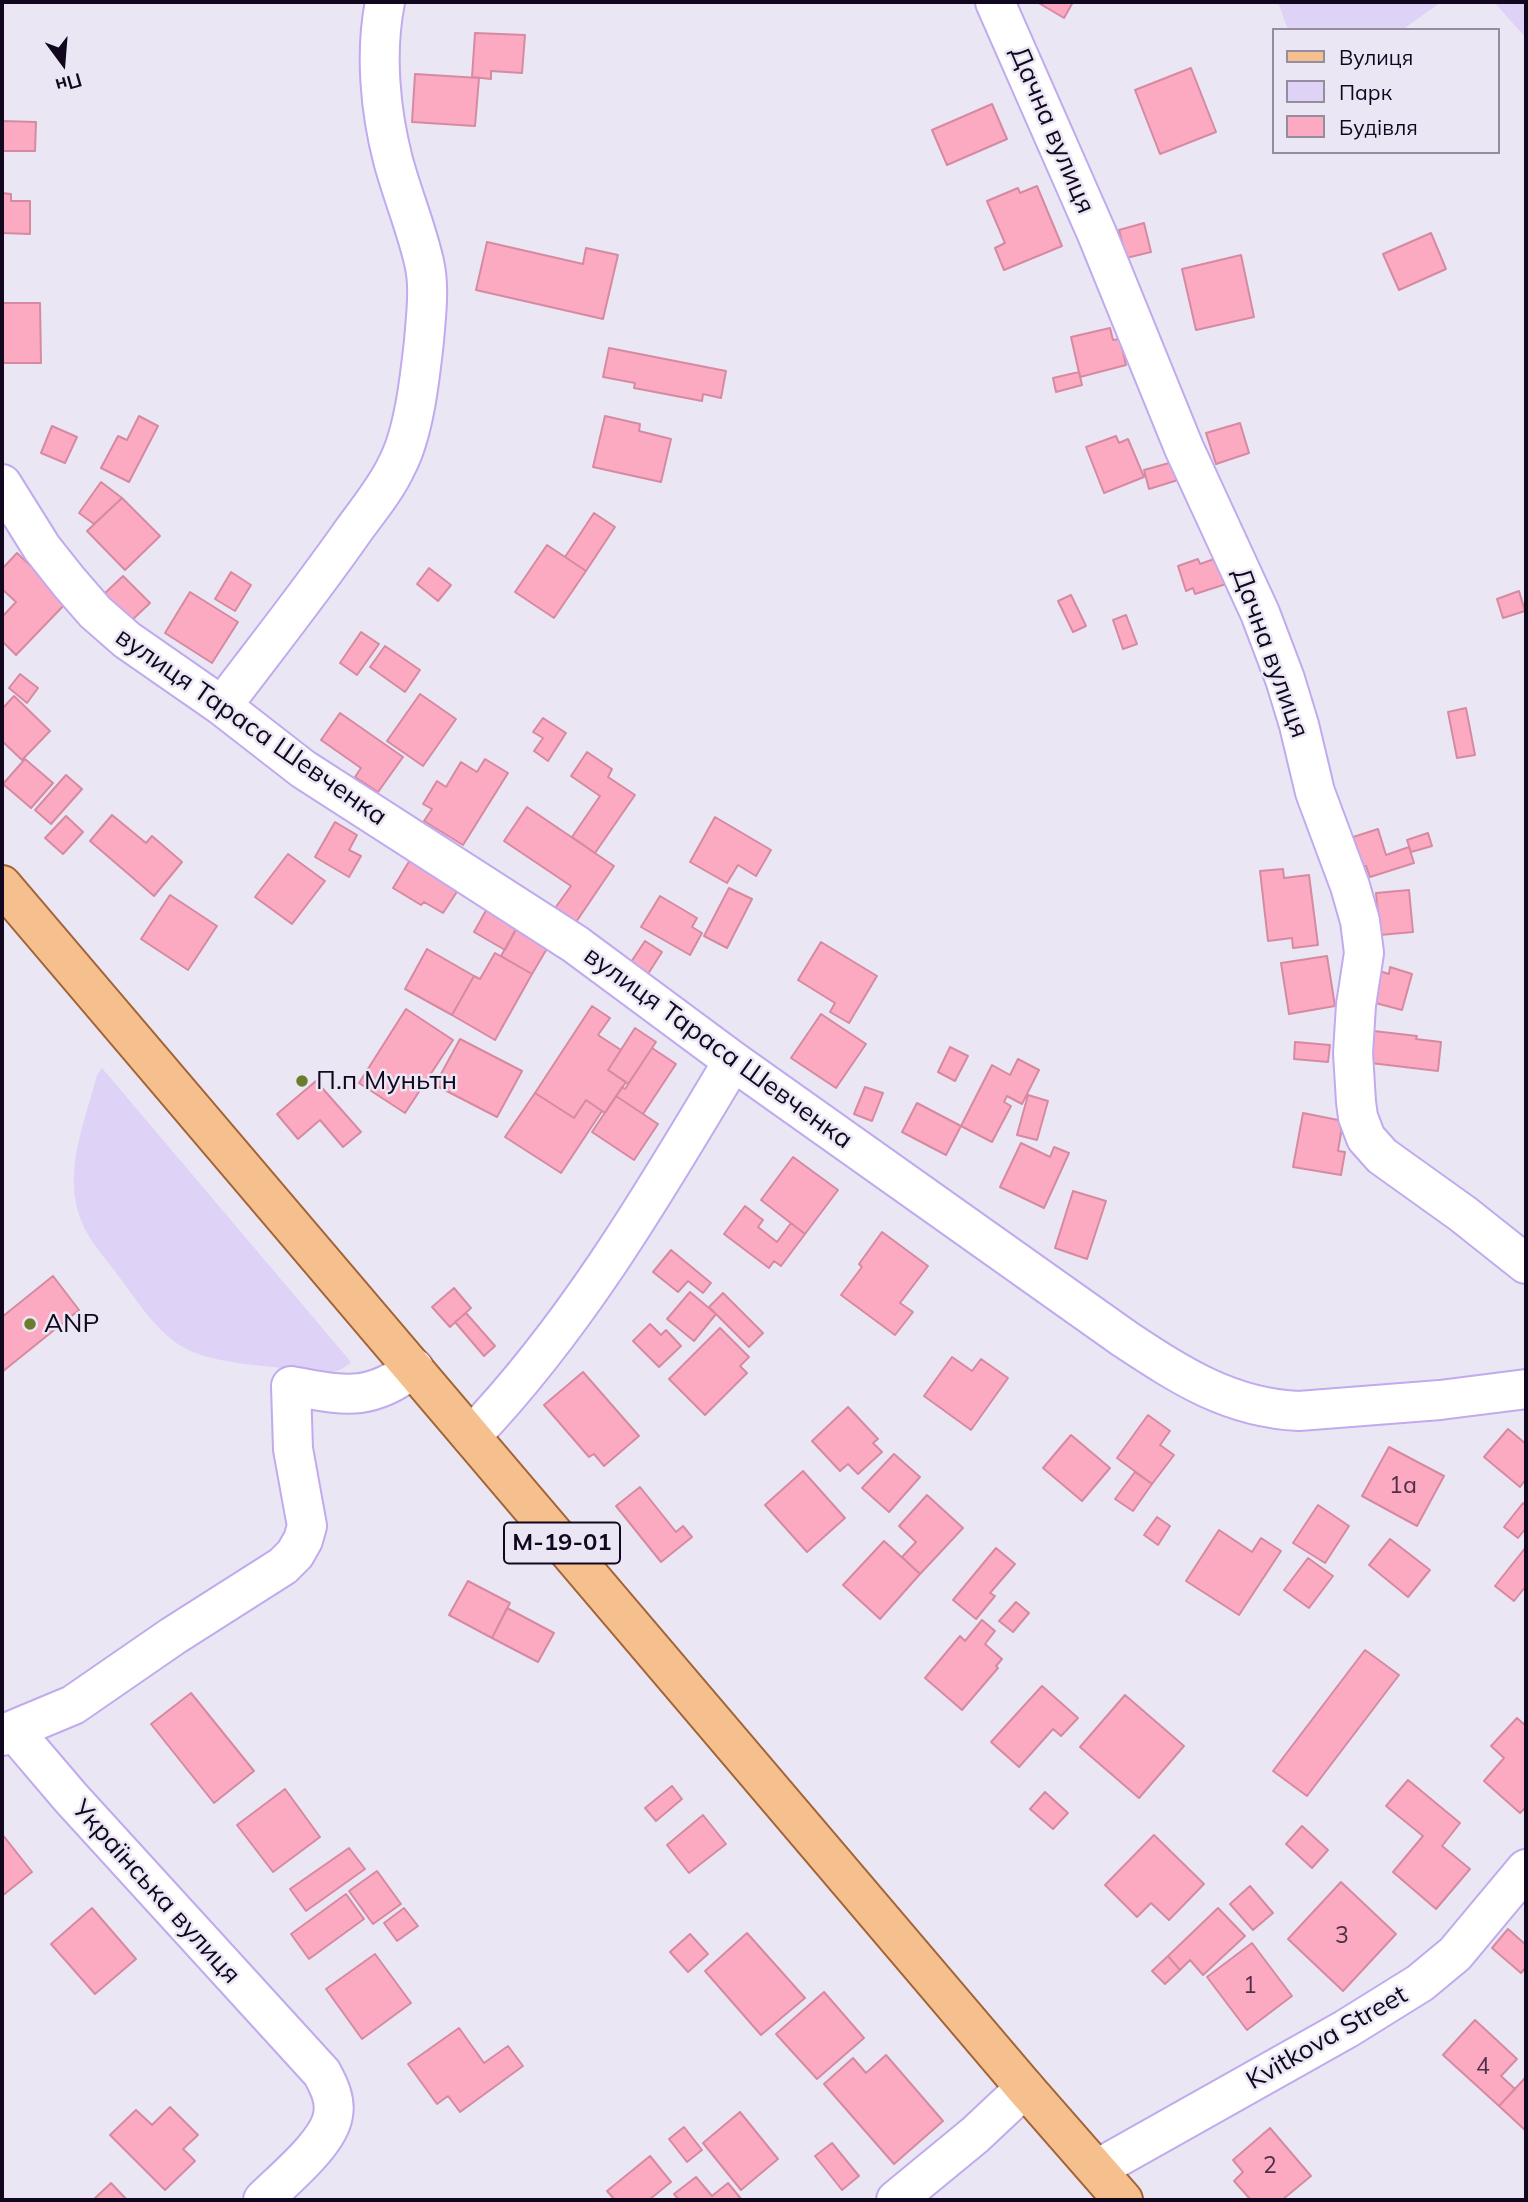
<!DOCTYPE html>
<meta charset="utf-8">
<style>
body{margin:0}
#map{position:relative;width:1528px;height:2202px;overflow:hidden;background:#ebe6f4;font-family:Mulish,sans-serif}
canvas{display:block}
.frame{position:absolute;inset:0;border:4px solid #11081f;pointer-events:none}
.legend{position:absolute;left:1272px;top:28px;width:228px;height:126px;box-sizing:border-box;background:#ebe6f4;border:2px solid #948d9f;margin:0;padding:9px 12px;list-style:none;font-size:21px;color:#11081f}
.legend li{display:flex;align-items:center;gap:14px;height:35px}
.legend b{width:35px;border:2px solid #948d9f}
.north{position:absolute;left:28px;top:28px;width:70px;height:70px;-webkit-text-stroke:5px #ebe6f4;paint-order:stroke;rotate:164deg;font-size:19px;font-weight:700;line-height:28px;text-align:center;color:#11081f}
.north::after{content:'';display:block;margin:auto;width:24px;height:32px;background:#11081f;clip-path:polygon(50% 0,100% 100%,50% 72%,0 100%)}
</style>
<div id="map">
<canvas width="1528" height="2202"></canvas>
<div class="frame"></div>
<ul class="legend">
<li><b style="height:9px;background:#f6c08e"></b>Вулиця</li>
<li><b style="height:19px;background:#ded2f6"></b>Парк</li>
<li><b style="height:19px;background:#fcaac2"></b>Будівля</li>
</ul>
<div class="north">Пн</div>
</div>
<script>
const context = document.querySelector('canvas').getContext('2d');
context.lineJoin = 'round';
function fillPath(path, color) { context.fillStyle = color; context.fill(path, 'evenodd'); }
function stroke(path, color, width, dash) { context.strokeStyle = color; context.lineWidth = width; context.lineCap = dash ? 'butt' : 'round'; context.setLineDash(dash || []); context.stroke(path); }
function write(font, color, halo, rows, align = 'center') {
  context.font = font + ' Mulish,sans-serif'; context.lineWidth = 5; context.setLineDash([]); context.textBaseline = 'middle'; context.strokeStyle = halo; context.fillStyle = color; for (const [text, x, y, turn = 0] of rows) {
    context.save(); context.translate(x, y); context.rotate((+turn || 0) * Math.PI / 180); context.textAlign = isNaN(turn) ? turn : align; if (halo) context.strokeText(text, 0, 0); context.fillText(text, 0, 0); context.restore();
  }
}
const green = new Path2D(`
 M 1278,2 L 1441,2 L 1402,30 L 1288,30 Z
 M 1494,2 L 1526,2 L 1526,38 Z
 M 102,1068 L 351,1362 C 334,1379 312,1372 290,1369 C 259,1365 208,1363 181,1346 C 154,1329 136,1299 117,1274 C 102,1254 84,1235 78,1211 C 65,1166 86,1118 97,1075 Z`);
const building = new Path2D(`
 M 1037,2 L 1073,2 L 1064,18 Z
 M 475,33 L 525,35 L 522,73 L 491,71 L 491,79 L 472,77 Z
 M 1191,68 L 1216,132 L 1160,154 L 1135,90 Z
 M 415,74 L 479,78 L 475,126 L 412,122 Z
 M 992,104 L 1007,139 L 947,165 L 932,130 Z
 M 2,121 L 36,122 L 35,151 L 2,151 Z
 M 1037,186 L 1062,246 L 1004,270 L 995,248 L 1005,243 L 987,201 L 1018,188 L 1020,193 Z
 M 2,193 L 11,194 L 11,201 L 30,201 L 30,234 L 2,233 Z
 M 1144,223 L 1151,252 L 1126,258 L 1119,230 Z
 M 1431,233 L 1446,269 L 1399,290 L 1383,254 Z
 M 487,242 L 583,264 L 586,248 L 618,255 L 603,319 L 476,290 Z
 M 1241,255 L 1254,317 L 1196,330 L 1182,269 Z
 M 2,303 L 40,303 L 41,363 L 2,363 Z
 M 1110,328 L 1113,340 L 1120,339 L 1126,365 L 1080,377 L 1071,337 Z
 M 609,348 L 726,371 L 721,398 L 703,394 L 702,401 L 634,388 L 635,383 L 603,377 Z
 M 1079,372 L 1082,385 L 1056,392 L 1053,378 Z
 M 139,416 L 158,426 L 129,482 L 101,468 L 118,436 L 127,440 Z
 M 605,416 L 640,424 L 639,431 L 671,439 L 661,482 L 593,467 Z
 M 1240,423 L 1249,453 L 1216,464 L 1206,433 Z
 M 52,426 L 77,437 L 65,463 L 41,453 Z
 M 1116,436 L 1119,443 L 1128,439 L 1144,477 L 1104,493 L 1086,447 Z
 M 1173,462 L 1178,480 L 1149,489 L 1144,470 Z
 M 101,482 L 122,498 L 94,524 L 79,513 Z
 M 122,498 L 160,536 L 125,570 L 87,531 Z
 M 594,513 L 615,527 L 586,571 L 565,557 Z
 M 547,545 L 586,571 L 554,618 L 515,592 Z
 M 17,553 L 68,601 L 16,655 L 2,641 L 2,617 L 16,602 L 2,589 L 2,569 Z
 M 1217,558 L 1226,584 L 1195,594 L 1193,588 L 1186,591 L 1178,566 L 1198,559 L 1200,564 Z
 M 429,568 L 451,585 L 438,601 L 417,584 Z
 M 231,572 L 251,585 L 235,611 L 215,599 Z
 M 123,576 L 150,603 L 131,621 L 104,594 Z
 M 1519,591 L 1525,611 L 1503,618 L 1497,599 Z
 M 190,592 L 238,622 L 212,663 L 165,633 Z
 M 1071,595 L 1086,626 L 1073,632 L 1058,601 Z
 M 1126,615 L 1137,644 L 1123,649 L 1113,620 Z
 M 361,632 L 379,644 L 357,675 L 340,663 Z
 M 385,646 L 420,670 L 405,692 L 370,667 Z
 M 20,674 L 38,688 L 27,703 L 9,688 Z
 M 420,694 L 456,719 L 423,766 L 387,741 Z
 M 14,696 L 50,731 L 22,760 L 2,741 L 2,709 Z
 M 1466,708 L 1475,755 L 1457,758 L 1448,712 Z
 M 340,713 L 403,757 L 378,792 L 355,777 L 361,768 L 321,740 Z
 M 543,718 L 566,733 L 548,761 L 534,751 L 543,738 L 533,732 Z
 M 587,752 L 612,769 L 608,777 L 635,795 L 595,853 L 572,837 L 600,796 L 571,776 Z
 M 25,759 L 53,783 L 31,808 L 3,784 Z
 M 485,759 L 508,773 L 463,845 L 424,821 L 432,809 L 423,804 L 437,781 L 446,787 L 461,762 L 477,772 Z
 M 66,775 L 82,789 L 51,824 L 35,810 Z
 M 527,807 L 614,866 L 574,925 L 553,911 L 571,886 L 504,841 Z
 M 112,815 L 146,843 L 152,836 L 182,862 L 154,896 L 90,841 Z
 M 66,816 L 83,832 L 63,854 L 45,838 Z
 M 715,817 L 771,850 L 756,876 L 738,865 L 727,883 L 690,862 Z
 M 335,822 L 357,835 L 349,850 L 361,856 L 349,877 L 315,857 Z
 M 1378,829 L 1386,855 L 1409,847 L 1414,863 L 1370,877 L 1366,866 L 1356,869 L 1347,839 Z
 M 1428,833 L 1432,846 L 1411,852 L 1407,840 Z
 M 288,854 L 325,881 L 292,924 L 255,897 Z
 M 413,855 L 462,884 L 443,913 L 424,902 L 421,905 L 393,888 Z
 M 1283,869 L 1284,878 L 1309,875 L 1318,945 L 1293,948 L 1292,938 L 1268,941 L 1260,871 Z
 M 729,888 L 752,899 L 727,948 L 704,936 Z
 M 1409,890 L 1413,932 L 1380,935 L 1376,893 Z
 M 170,895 L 217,926 L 188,970 L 141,939 Z
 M 660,896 L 697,918 L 692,927 L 702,933 L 690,955 L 641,927 Z
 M 489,905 L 520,922 L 505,950 L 474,932 Z
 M 520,922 L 552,940 L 532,974 L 501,956 Z
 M 645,941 L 662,952 L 646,977 L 629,965 Z
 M 821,942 L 877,976 L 849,1023 L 830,1012 L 835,1003 L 798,980 Z
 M 427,949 L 474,976 L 452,1015 L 405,989 Z
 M 495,953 L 532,974 L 495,1040 L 452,1015 L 474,976 L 480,979 Z
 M 1327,956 L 1335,1006 L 1289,1014 L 1281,963 Z
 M 1390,967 L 1412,974 L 1402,1010 L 1364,1000 L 1373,969 L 1389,974 Z
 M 592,1006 L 610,1018 L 598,1035 L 621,1050 L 608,1070 L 626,1082 L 605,1113 L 586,1100 L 574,1118 L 535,1093 Z
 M 406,1009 L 453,1040 L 405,1113 L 359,1083 Z
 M 821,1014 L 866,1044 L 836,1088 L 791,1058 Z
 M 635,1028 L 656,1042 L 628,1084 L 608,1070 Z
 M 1365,1030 L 1417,1036 L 1416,1039 L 1441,1042 L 1438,1071 L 1362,1062 Z
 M 460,1039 L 522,1071 L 497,1117 L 435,1085 Z
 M 1295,1042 L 1330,1045 L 1328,1062 L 1294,1059 Z
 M 950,1047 L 968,1056 L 955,1081 L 938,1072 Z
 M 652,1048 L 676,1064 L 643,1114 L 616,1096 L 622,1087 L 625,1089 Z
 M 1018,1059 L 1039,1070 L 1022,1104 L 1007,1096 L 1004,1102 L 1011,1106 L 992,1142 L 961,1126 L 992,1065 L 1010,1075 Z
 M 316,1081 L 361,1132 L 343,1147 L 320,1120 L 298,1139 L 277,1114 Z
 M 865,1087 L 883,1093 L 872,1121 L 854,1114 Z
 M 535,1093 L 574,1118 L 586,1100 L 602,1111 L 561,1173 L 505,1137 Z
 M 1028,1095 L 1048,1101 L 1037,1140 L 1017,1135 Z
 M 616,1096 L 658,1124 L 634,1160 L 592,1132 Z
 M 917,1103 L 961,1126 L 946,1155 L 902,1132 Z
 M 1303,1113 L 1343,1121 L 1338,1151 L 1345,1152 L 1341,1175 L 1293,1167 Z
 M 1021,1143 L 1050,1157 L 1054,1147 L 1069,1153 L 1044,1208 L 1000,1187 Z
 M 793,1157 L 838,1190 L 805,1234 L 761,1200 Z
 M 1073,1191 L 1106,1201 L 1087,1259 L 1055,1248 Z
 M 745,1206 L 763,1220 L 758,1227 L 777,1242 L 791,1223 L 805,1234 L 781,1266 L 774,1261 L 769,1268 L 724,1234 Z
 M 882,1232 L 928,1266 L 900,1303 L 913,1312 L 895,1335 L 841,1295 L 862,1267 L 859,1264 Z
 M 671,1250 L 711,1283 L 703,1293 L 688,1281 L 678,1292 L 653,1272 Z
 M 53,1276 L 79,1310 L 2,1372 L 2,1317 Z
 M 454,1288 L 471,1308 L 450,1327 L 432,1307 Z
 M 690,1292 L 716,1314 L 694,1341 L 667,1319 Z
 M 723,1293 L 763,1333 L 749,1347 L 709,1307 Z
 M 466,1313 L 495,1346 L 484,1356 L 455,1322 Z
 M 650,1324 L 661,1335 L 666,1330 L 681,1346 L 659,1367 L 633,1341 Z
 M 720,1328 L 749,1357 L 740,1366 L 747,1373 L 705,1415 L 669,1379 Z
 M 952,1357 L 972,1371 L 981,1359 L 1008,1378 L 971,1430 L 924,1396 Z
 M 583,1372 L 639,1436 L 604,1466 L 594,1454 L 589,1457 L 544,1405 Z
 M 848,1407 L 878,1439 L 873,1443 L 882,1452 L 858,1474 L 848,1464 L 840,1471 L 812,1441 Z
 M 1148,1415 L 1170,1431 L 1160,1445 L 1174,1455 L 1152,1484 L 1117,1458 Z
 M 1508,1429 L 1526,1444 L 1526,1479 L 1520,1487 L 1484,1457 Z
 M 1071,1435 L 1110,1468 L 1082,1501 L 1043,1468 Z
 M 1389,1447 L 1444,1476 L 1417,1526 L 1362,1496 Z
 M 894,1454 L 920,1477 L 889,1512 L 862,1488 Z
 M 803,1471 L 845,1518 L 807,1552 L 765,1505 Z
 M 1135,1472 L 1152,1484 L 1133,1511 L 1115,1499 Z
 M 640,1487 L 676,1532 L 683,1526 L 692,1537 L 661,1562 L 616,1506 Z
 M 927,1495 L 963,1528 L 920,1574 L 902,1557 L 916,1542 L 899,1526 Z
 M 1523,1503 L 1526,1506 L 1526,1528 L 1518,1538 L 1504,1527 Z
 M 1318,1505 L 1349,1526 L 1325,1563 L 1293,1543 Z
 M 1157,1517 L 1170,1526 L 1158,1545 L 1144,1535 Z
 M 1219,1530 L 1252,1552 L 1261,1538 L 1281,1551 L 1239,1615 L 1186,1581 Z
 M 1390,1539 L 1430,1570 L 1408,1597 L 1369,1565 Z
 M 884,1541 L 920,1574 L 880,1619 L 843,1585 Z
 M 1526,1547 L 1526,1586 L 1514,1601 L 1495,1586 Z
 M 996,1548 L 1015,1564 L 990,1593 L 995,1596 L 976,1619 L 953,1600 Z
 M 1308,1558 L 1333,1576 L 1309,1608 L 1284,1590 Z
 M 468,1581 L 510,1603 L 492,1638 L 449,1615 Z
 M 1016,1602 L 1029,1613 L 1013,1632 L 999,1621 Z
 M 507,1608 L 554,1633 L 538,1662 L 492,1638 Z
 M 982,1620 L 995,1631 L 985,1644 L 1002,1659 L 996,1666 L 998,1668 L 962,1710 L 925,1678 L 960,1636 L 965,1641 Z
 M 1365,1650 L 1399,1675 L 1307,1796 L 1273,1771 Z
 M 1042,1686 L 1078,1718 L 1061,1736 L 1053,1729 L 1019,1767 L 991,1742 Z
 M 191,1693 L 254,1771 L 214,1803 L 151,1724 Z
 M 1125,1695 L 1184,1746 L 1139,1798 L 1080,1747 Z
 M 1517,1718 L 1526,1726 L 1526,1807 L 1520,1813 L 1484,1781 L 1504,1758 L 1491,1746 Z
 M 1408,1780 L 1460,1823 L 1442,1846 L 1470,1869 L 1436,1909 L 1393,1872 L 1423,1836 L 1386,1806 Z
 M 672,1786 L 682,1799 L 656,1821 L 645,1808 Z
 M 285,1789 L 320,1837 L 273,1872 L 237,1825 Z
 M 1045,1792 L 1068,1813 L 1053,1829 L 1030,1809 Z
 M 703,1815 L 726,1844 L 689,1873 L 667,1845 Z
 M 1302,1826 L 1328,1850 L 1312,1868 L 1286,1844 Z
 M 2,1834 L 32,1872 L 2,1896 Z
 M 1154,1835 L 1204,1884 L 1169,1920 L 1151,1903 L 1137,1917 L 1105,1885 Z
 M 349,1848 L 365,1869 L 306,1911 L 290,1889 Z
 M 377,1871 L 401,1904 L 373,1924 L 349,1891 Z
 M 1341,1882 L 1396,1934 L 1343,1991 L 1288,1939 Z
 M 1250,1886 L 1273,1913 L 1253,1930 L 1230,1904 Z
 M 346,1894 L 364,1919 L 309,1959 L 291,1934 Z
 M 92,1908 L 136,1959 L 95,1994 L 51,1944 Z
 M 404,1908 L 418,1926 L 397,1941 L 384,1923 Z
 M 1218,1908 L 1245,1936 L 1203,1975 L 1190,1960 L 1180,1970 L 1168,1956 Z
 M 1508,1929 L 1526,1945 L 1526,1967 L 1521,1973 L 1492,1948 Z
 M 747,1933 L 805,1998 L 761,2035 L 705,1971 Z
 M 690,1934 L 708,1954 L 688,1972 L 670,1952 Z
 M 1252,1943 L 1292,1996 L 1247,2030 L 1207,1977 Z
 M 375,1954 L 411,2003 L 362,2039 L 326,1989 Z
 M 1168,1956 L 1180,1970 L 1165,1984 L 1152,1971 Z
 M 824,1992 L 864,2038 L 817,2079 L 776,2034 Z
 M 1475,2020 L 1517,2059 L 1501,2076 L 1515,2089 L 1499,2106 L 1443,2055 Z
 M 459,2028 L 484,2063 L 508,2046 L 523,2066 L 460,2112 L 448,2096 L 437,2104 L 408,2064 Z
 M 886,2055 L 943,2121 L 894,2164 L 824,2084 L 853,2058 L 866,2073 Z
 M 1526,2077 L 1526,2131 L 1499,2106 Z
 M 170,2107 L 198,2135 L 183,2149 L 195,2161 L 165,2190 L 110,2135 L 136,2110 L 152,2125 Z
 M 740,2112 L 778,2159 L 741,2190 L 703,2143 Z
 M 684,2127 L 702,2150 L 687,2162 L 669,2139 Z
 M 1270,2128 L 1311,2176 L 1282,2200 L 1251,2200 L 1234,2181 L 1243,2172 L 1233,2160 Z
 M 832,2143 L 859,2176 L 842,2190 L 815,2156 Z
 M 650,2156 L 671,2182 L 649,2200 L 615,2200 L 607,2191 Z
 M 696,2177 L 712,2196 L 728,2183 L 742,2200 L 679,2200 L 674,2194 Z
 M 111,2183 L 127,2200 L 93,2200 Z`);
const minor = new Path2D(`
 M 995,2 L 1097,234 L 1184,448 L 1260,613 L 1285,679 L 1299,725 L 1315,792 L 1350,886 L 1360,921 L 1364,953 L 1356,1005 L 1353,1053 L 1356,1102 L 1358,1117 L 1366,1138 L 1382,1156 L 1463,1214 L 1526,1264
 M 2,484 L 42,548 L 69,582 L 95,612 L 127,640 L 222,706 L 303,769 L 575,944 L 733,1061 L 1125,1339 C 1181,1376 1230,1408 1299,1411 L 1440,1400 L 1526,1389
 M 222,706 C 266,648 311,591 353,531 C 368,510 386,489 397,465 C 414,433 420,377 424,341 C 426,315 430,287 424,262 C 416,227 402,194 393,160 C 380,110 375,52 385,2
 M 471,1436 C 576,1327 656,1190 733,1061
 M 13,1730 L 73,1705 L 173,1636 L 283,1566 L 295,1554 L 303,1540 L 307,1526 L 293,1449 L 291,1386 C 344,1395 368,1403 414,1368
 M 2,1736 L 13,1730 L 71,1798 L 322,2073 C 329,2086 336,2100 333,2115 C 329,2143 283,2180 263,2200
 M 1097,2169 L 1346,2029 L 1420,1983 L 1455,1954 L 1526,1869
 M 896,2200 L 975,2135 L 1025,2088`);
const major = new Path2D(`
 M 2,885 L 1025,2088 L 1123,2200`);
const markers = [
 [302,1081,7,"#6b7d2c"],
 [30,1324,7,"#6b7d2c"]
];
const numberNames = [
 ["1а",1403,1486],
 ["3",1342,1936],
 ["1",1250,1986],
 ["4",1483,2067],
 ["2",1270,2166]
];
const shields = [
 [562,1543,116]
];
const shieldNames = [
 ["М-19-01",562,1543]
];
const streetNames = [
 ["Дачна вулиця",1052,130,67],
 ["Дачна вулиця",1270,653,70],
 ["вулиця Тараса Шевченка",251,727,35],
 ["вулиця Тараса Шевченка",718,1048,36],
 ["Українська вулиця",156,1892,48],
 ["Kvitkova Street",1327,2038,-30]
];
const poiNames = [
 ["П.п Муньтн",316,1081],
 ["ANP",44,1324]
];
fillPath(green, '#ded2f6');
fillPath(building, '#fcaac2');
stroke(building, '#d68aa1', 2);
stroke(minor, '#c1aaed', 42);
stroke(major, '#a26436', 42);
stroke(minor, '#fff', 38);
stroke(major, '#f6c08e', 38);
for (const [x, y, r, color] of markers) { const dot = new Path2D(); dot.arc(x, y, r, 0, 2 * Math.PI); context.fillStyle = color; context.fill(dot); stroke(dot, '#ebe6f4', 2.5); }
write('23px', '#4c3048', null, numberNames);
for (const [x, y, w] of shields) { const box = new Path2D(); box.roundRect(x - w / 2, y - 20.5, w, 41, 5); context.fillStyle = '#ebe6f4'; context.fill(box); stroke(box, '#11081f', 2); }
write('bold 24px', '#11081f', null, shieldNames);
write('26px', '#11081f', '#ebe6f4', streetNames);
write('26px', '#11081f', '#ebe6f4', poiNames, 'left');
</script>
